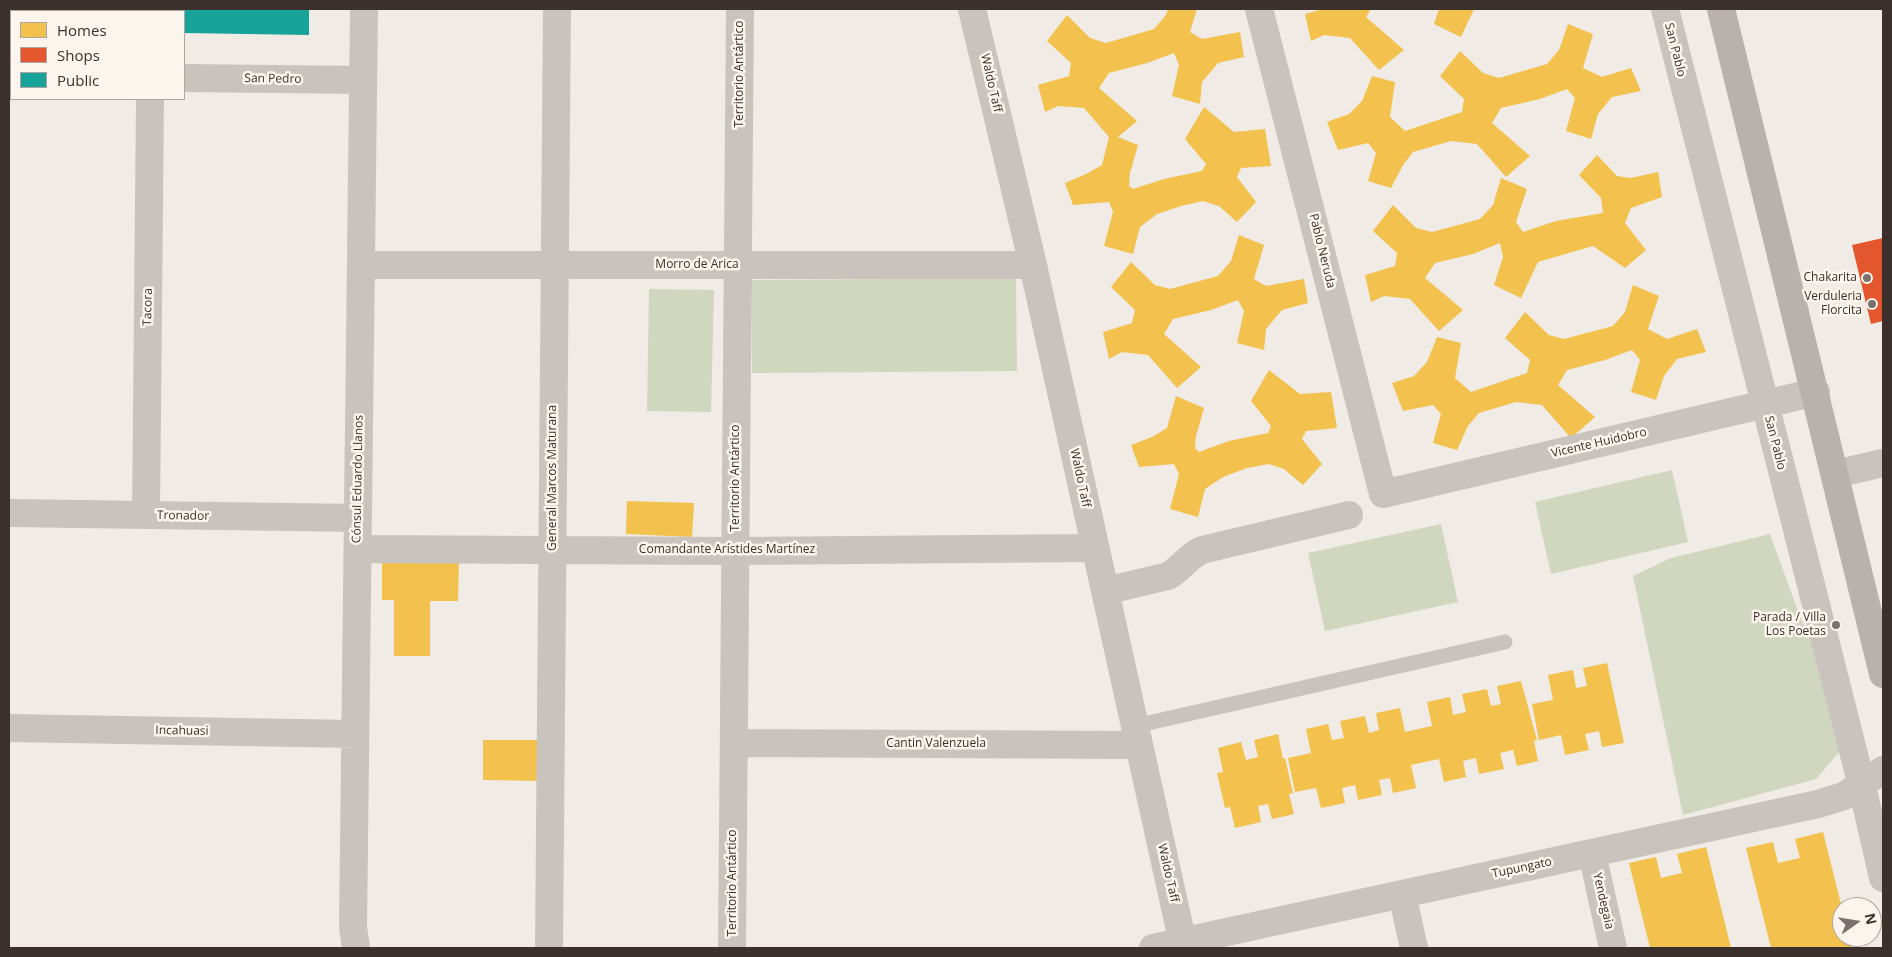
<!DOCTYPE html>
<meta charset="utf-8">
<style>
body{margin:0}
#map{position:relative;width:1892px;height:957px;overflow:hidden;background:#f0ebe5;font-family:"Open Sans",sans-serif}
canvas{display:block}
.frame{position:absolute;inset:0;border:10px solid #3b302b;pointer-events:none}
.legend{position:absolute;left:10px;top:10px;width:175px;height:90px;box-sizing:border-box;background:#fbf5ee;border:1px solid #aea6a0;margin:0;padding:6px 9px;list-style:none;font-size:15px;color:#3b302b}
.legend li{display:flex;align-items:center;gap:10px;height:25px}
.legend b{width:25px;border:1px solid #aea6a0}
.north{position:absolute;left:1832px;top:897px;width:50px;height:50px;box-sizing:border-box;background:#fbf5ee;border:1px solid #aea6a0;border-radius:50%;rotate:77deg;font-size:14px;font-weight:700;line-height:20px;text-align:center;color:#3b302b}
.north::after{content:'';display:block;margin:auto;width:18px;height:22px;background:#7a716c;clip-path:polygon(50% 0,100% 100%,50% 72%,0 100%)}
</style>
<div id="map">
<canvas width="1892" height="957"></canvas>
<div class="frame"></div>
<ul class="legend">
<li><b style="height:14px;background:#f2c14e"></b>Homes</li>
<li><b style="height:14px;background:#e4572e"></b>Shops</li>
<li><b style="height:14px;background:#17a398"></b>Public</li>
</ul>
<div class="north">N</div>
</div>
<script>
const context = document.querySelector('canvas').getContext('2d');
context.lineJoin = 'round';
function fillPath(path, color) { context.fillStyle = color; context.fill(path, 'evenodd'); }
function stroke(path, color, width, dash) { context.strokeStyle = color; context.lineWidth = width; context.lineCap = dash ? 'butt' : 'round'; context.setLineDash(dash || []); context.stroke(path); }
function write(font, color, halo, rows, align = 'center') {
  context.font = font + ' "Open Sans",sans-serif'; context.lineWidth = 5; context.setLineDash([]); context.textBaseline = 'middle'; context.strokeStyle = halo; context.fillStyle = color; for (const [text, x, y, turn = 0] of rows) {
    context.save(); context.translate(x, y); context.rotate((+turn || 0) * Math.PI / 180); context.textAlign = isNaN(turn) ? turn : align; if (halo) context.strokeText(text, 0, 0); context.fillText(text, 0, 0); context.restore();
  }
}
const green = new Path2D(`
 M 63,9 L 113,9 L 113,11 L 63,11 Z
 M 1016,278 L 1017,371 L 752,373 L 751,280 Z
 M 649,289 L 714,290 L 711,412 L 647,411 Z
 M 1672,470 L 1688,542 L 1551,574 L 1535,502 Z
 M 1441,524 L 1458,602 L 1325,631 L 1308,553 Z
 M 1770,534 L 1799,614 L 1819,658 L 1841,750 L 1816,779 L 1683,815 L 1633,576 L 1671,558 Z`);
const homes = new Path2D(`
 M 1168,9 L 1197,9 L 1190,32 L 1202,39 L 1240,32 L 1244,57 L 1218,63 L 1202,82 L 1200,104 L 1172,96 L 1179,65 L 1174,53 L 1147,63 L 1109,73 L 1099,88 L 1137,121 L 1118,137 L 1138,145 L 1130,173 L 1129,186 L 1133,189 L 1164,179 L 1202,171 L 1206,164 L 1185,139 L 1204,107 L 1234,132 L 1265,129 L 1271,166 L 1241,168 L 1237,177 L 1256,202 L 1237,222 L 1219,206 L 1203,201 L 1181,206 L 1157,214 L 1140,227 L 1133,254 L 1104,246 L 1113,212 L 1109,202 L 1073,205 L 1065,183 L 1086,174 L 1102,165 L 1109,137 L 1084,108 L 1058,106 L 1045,112 L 1038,85 L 1069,76 L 1071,63 L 1047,41 L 1067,15 L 1090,38 L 1106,43 L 1154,29 L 1166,15 Z
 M 1323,9 L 1371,9 L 1366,17 L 1404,50 L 1379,70 L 1350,38 L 1324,35 L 1311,41 L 1305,14 Z
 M 1439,9 L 1474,9 L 1461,37 L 1434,24 Z
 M 1568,24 L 1593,34 L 1583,68 L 1602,77 L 1631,68 L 1641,91 L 1612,97 L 1598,114 L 1591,139 L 1566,131 L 1575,98 L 1567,89 L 1540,99 L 1501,108 L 1492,123 L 1530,156 L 1506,177 L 1477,144 L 1451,141 L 1413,152 L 1403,165 L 1391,188 L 1368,181 L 1376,153 L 1368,143 L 1338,150 L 1327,122 L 1349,114 L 1362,101 L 1372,76 L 1395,82 L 1390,117 L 1405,131 L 1462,112 L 1464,99 L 1440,76 L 1460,51 L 1483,73 L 1499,78 L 1547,64 L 1559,50 Z
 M 1597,155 L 1617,176 L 1631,178 L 1658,172 L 1662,197 L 1631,208 L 1625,223 L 1646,250 L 1625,268 L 1593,246 L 1538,262 L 1521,298 L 1494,285 L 1503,257 L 1500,243 L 1473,254 L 1435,263 L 1425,278 L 1463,310 L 1439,331 L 1410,299 L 1384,296 L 1371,302 L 1365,275 L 1395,266 L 1397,253 L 1373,231 L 1393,205 L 1416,228 L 1432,232 L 1480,219 L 1493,205 L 1501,178 L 1527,189 L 1516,222 L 1523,232 L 1556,221 L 1603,213 L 1601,198 L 1579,175 Z
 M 1239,235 L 1264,245 L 1254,279 L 1266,286 L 1304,279 L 1308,303 L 1282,310 L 1266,329 L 1264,350 L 1237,343 L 1244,311 L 1238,300 L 1211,310 L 1173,319 L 1164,334 L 1201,367 L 1177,388 L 1148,355 L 1122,352 L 1109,359 L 1103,332 L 1132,323 L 1135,310 L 1111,287 L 1131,262 L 1155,285 L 1170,289 L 1218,276 L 1231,261 Z
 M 1633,285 L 1659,296 L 1648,329 L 1667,339 L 1697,329 L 1706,352 L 1677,359 L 1664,376 L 1656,400 L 1631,392 L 1640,360 L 1632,350 L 1605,360 L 1567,370 L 1558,385 L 1595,417 L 1571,438 L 1542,405 L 1516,402 L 1479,413 L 1468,426 L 1457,450 L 1433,443 L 1441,414 L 1433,405 L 1403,411 L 1392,383 L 1414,376 L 1427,362 L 1437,337 L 1461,343 L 1455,378 L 1471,392 L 1527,373 L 1530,360 L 1505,338 L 1525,312 L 1549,335 L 1564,339 L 1613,326 L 1625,312 Z
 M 1269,370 L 1300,394 L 1331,392 L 1337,428 L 1306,431 L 1302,439 L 1322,464 L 1303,485 L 1284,469 L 1269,464 L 1247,468 L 1223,477 L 1205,489 L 1198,517 L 1170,509 L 1179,474 L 1174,464 L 1139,467 L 1131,445 L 1152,437 L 1167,428 L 1176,396 L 1204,408 L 1196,436 L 1195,448 L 1199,452 L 1229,441 L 1268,433 L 1271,426 L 1251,401 Z
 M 627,501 L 694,503 L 692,537 L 626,534 Z
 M 382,561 L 459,561 L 458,601 L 430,601 L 430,656 L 394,656 L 394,600 L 382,600 Z
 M 1607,663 L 1624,743 L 1602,747 L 1599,731 L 1585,734 L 1589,750 L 1565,755 L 1561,735 L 1539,740 L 1532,704 L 1553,700 L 1548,675 L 1573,670 L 1576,688 L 1587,686 L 1583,668 Z
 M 1521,681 L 1537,740 L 1534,741 L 1538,761 L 1517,766 L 1513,750 L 1500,753 L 1504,769 L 1479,774 L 1476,758 L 1463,761 L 1466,777 L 1444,782 L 1439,759 L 1411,765 L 1416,788 L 1393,793 L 1390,778 L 1379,780 L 1382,795 L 1358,800 L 1355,785 L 1342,788 L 1345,803 L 1321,808 L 1316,788 L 1295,792 L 1288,758 L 1311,753 L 1306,729 L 1328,724 L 1332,740 L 1344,738 L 1340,721 L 1365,716 L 1369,733 L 1379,730 L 1376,713 L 1400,708 L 1405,732 L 1432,726 L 1427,702 L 1450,697 L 1453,715 L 1466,712 L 1462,694 L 1487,689 L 1491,706 L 1501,704 L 1497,686 Z
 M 1278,734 L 1283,759 L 1285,758 L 1293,793 L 1289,794 L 1294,814 L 1272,819 L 1268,804 L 1258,806 L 1261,822 L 1235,828 L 1230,807 L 1225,808 L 1217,773 L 1223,772 L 1218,748 L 1241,742 L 1246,760 L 1258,757 L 1254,740 Z
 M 483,740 L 541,740 L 541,781 L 483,780 Z
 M 1823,832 L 1842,908 L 1842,937 L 1849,937 L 1852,948 L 1771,948 L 1746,848 L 1773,842 L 1778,863 L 1800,858 L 1795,839 Z
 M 1706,847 L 1731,948 L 1650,948 L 1629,863 L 1656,857 L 1661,878 L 1682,873 L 1677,854 Z`);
const shops = new Path2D(`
 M 1883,238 L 1883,321 L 1871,324 L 1852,245 Z`);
const public = new Path2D(`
 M 145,9 L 309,9 L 309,35 L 184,33 L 184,11 L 145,11 Z`);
const lane = new Path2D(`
 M 1135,726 L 1505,642`);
const street = new Path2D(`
 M 972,9 L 1033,265 L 1184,948
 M 1259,9 L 1383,494 L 1816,392
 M 1665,9 L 1862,786 L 1883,878
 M 9,75 L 11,75
 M 184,78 L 363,80
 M 361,265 L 1033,265
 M 1835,474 L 1883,463
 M 9,513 L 358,518
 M 146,515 L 150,99
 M 358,549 L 736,551 L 1095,548
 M 1105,591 L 1168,576 C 1181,569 1188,556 1202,550 L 1349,515
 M 9,728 L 355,734
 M 734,743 L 1139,745
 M 1592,853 L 1613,948
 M 1402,894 L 1414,948
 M 356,948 L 353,927 L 364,9
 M 549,948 L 557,9
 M 732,948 L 740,9
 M 1153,948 L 1818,804 L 1844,796 L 1883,770`);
const primary = new Path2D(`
 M 1721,9 L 1883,674`);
const markers = [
 [1867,278,5,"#7a716c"],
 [1872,304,5,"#7a716c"],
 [1836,625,5,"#7a716c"]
];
const streetNames = [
 ["San Pablo",1675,50,76],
 ["Territorio Antártico",740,74,-90],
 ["San Pedro",273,79,1],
 ["Waldo Taff",991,83,77],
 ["Pablo Neruda",1322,251,76],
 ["Morro de Arica",697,265],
 ["Tacora",148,307,-89],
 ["Vicente Huidobro",1599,443,-13],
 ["San Pablo",1775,443,76],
 ["General Marcos Maturana",553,478,-90],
 ["Territorio Antártico",736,478,-90],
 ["Waldo Taff",1080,478,78],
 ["Cónsul Eduardo Llanos",358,479,-89],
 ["Tronador",183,516,1],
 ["Comandante Arístides Martínez",727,550],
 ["Incahuasi",182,731,1],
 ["Cantin Valenzuela",936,744],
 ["Tupungato",1522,868,-12],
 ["Waldo Taff",1168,873,77],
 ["Territorio Antártico",733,883,-90],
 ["Yendegaia",1603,901,77]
];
const poiNames = [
 ["Chakarita",1857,278],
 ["Verduleria",1862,297],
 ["Florcita",1862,311],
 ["Parada / Villa",1826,618],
 ["Los Poetas",1826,632]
];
fillPath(green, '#d1d6bf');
fillPath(homes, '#f2c14e');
fillPath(shops, '#e4572e');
fillPath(public, '#17a398');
stroke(lane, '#c9c3be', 15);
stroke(street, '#c9c3be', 28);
stroke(primary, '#b8b1ad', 28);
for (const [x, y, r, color] of markers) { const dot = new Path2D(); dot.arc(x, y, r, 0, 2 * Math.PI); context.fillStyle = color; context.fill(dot); stroke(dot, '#fbf5ee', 2); }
write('12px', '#3b302b', '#fbf5ee', streetNames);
write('12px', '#3b302b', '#fbf5ee', poiNames, 'right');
</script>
